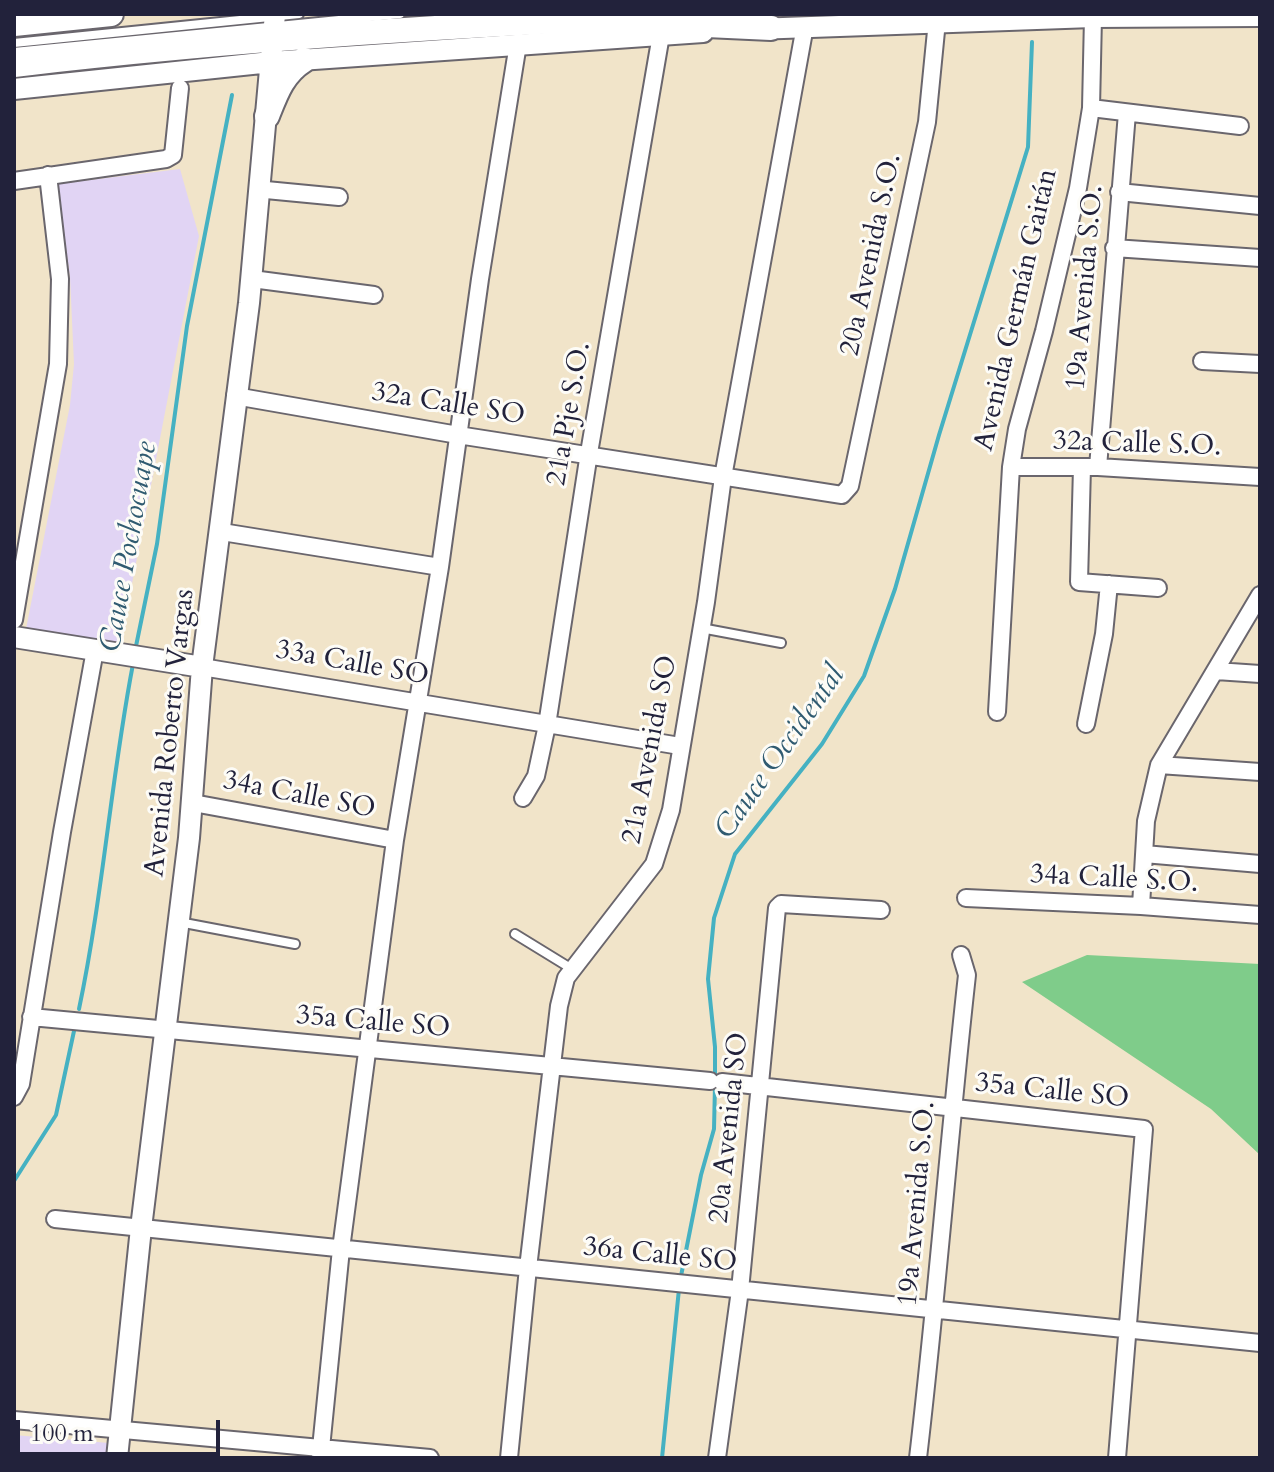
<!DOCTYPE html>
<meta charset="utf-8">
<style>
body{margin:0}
#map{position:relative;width:1274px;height:1472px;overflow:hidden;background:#f1e4c9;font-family:Cardo,serif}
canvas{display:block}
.frame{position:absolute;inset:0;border:16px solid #22223b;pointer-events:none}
.scale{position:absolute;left:16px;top:1420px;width:204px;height:36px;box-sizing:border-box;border:4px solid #22223b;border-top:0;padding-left:10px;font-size:24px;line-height:28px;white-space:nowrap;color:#22223b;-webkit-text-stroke:6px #fdfcf7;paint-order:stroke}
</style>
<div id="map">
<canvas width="1274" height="1472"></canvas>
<div class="frame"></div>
<div class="scale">100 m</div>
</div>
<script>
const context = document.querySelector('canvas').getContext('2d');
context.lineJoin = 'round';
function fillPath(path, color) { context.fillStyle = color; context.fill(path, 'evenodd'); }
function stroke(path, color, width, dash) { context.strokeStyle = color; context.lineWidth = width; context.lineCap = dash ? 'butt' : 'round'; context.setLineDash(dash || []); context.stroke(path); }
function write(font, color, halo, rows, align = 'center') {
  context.font = font + ' Cardo,serif'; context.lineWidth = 6; context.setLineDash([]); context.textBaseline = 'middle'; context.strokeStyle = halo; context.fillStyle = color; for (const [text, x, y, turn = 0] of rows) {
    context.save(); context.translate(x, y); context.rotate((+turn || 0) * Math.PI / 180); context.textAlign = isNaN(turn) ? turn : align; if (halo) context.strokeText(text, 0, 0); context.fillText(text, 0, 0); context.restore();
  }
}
const built = new Path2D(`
 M 180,169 L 199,236 L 120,646 L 26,629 L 70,405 L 74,364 L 70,277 L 57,184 Z
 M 14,1435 L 109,1443 L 107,1458 L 14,1458 Z`);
const green = new Path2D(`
 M 1087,955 L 1260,964 L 1260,1155 L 1211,1109 L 1022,982 Z`);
const stream = new Path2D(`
 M 135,651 L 157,544 L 187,326 L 232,95
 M 79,1009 C 103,895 111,778 133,664
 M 715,1076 L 715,1047 L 708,979 L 714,918 L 735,854 L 822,744 L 864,676 L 895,589 L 939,435 L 1028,147 L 1032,42
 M 14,1181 L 56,1115 L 74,1031
 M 680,1281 L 701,1175 L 714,1129 L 715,1085
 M 662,1458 L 679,1289`);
const service = new Path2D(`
 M 14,43 L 299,14
 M 14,52 L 400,14
 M 701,628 L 781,643
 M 179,922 L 295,944
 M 515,934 L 572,969`);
const minor = new Path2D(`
 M 1091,108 L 1240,126
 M 14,181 L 166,159 L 173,155 L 180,88
 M 266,190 L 339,197
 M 1119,192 L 1260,206
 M 1114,248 L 1260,258
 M 252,279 L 374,295
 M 1202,361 L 1260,364
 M 235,396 L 458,435 L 842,495 L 850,486 L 927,122 L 937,21
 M 1011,467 L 1098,467 L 1260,477
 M 1082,467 L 1079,582 L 1158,588
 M 1098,467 L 1127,113
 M 222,532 L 440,567
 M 14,620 L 58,364 L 60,279 L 48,175
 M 202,667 L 680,746
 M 1216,671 L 1260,674
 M 997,712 L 1011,467 L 1017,429 L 1044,331 L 1078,188 L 1091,108 L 1093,17
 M 1086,724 L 1104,634 L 1109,584
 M 1159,765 L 1260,772
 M 523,798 L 536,776 L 547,725 L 589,453 L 661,35
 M 193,803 L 395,840
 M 1144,854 L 1260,864
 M 966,898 L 1141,906 L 1260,915
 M 1141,906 L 1146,821 L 1159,765 L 1260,595
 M 31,1017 L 710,1081
 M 722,1082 L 1144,1129 L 1117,1458
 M 14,1097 L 21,1084 L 62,832 L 95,650
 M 55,1219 L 1260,1343
 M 14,1420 L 430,1458
 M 320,1458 L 341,1249 L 395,840 L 440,567 L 480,279 L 518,44
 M 509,1458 L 528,1268 L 559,1006 L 566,978 L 654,864 L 671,810 L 706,602 L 723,477 L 805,26
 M 717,1458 L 740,1290 L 777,908 L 781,904 L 881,910
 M 918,1458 C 937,1297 949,1136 967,975 L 961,955`);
const tertiary = new Path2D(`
 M 755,29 L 1093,17 L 1260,16
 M 14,89 L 271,62 L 703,32
 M 14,637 L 202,667
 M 117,1458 L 141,1228 L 189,838 L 202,667 L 249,303 L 275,14`);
const secondary = new Path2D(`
 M 1091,14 L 1093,17 L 1095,14`);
const primary = new Path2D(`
 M 14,24 L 111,14
 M 685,24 L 771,28
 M 14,65 C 243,38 474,24 704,14
 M 267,116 C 276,93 283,73 304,60`);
const streetNames = [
 ["20a Avenida S.O.",872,255,-78],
 ["19a Avenida S.O.",1086,288,-85],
 ["Avenida Germán Gaitán",1017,310,-77],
 ["32a Calle SO",448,405,9],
 ["21a Pje S.O.",570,414,-80],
 ["32a Calle S.O.",1137,445,2],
 ["33a Calle SO",352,664,10],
 ["Avenida Roberto Vargas",171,733,-84],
 ["21a Avenida SO",651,750,-79],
 ["34a Calle SO",299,796,11],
 ["34a Calle S.O.",1114,880,3],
 ["35a Calle SO",373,1023,5],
 ["35a Calle SO",1052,1092,6],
 ["20a Avenida SO",730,1128,-84],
 ["19a Avenida S.O.",918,1204,-85],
 ["36a Calle SO",660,1256,6]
];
const waterNames = [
 ["Cauce Pochocuape",130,547,-80],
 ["Cauce Occidental",781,753,-55]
];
fillPath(built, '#e1d4f4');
fillPath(green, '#7fcc8a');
stroke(stream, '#45b1c2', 4);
stroke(service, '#6a666d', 12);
stroke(minor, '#6a666d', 20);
stroke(tertiary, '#6a666d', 24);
stroke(secondary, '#6a666d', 26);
stroke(primary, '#6a666d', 28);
stroke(service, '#fff', 8);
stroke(minor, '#fff', 16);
stroke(tertiary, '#fff', 20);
stroke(secondary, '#fff', 22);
stroke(primary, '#fff', 24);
write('28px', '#22223b', '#fdfcf7', streetNames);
write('italic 30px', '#305b71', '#fdfcf7', waterNames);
</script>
